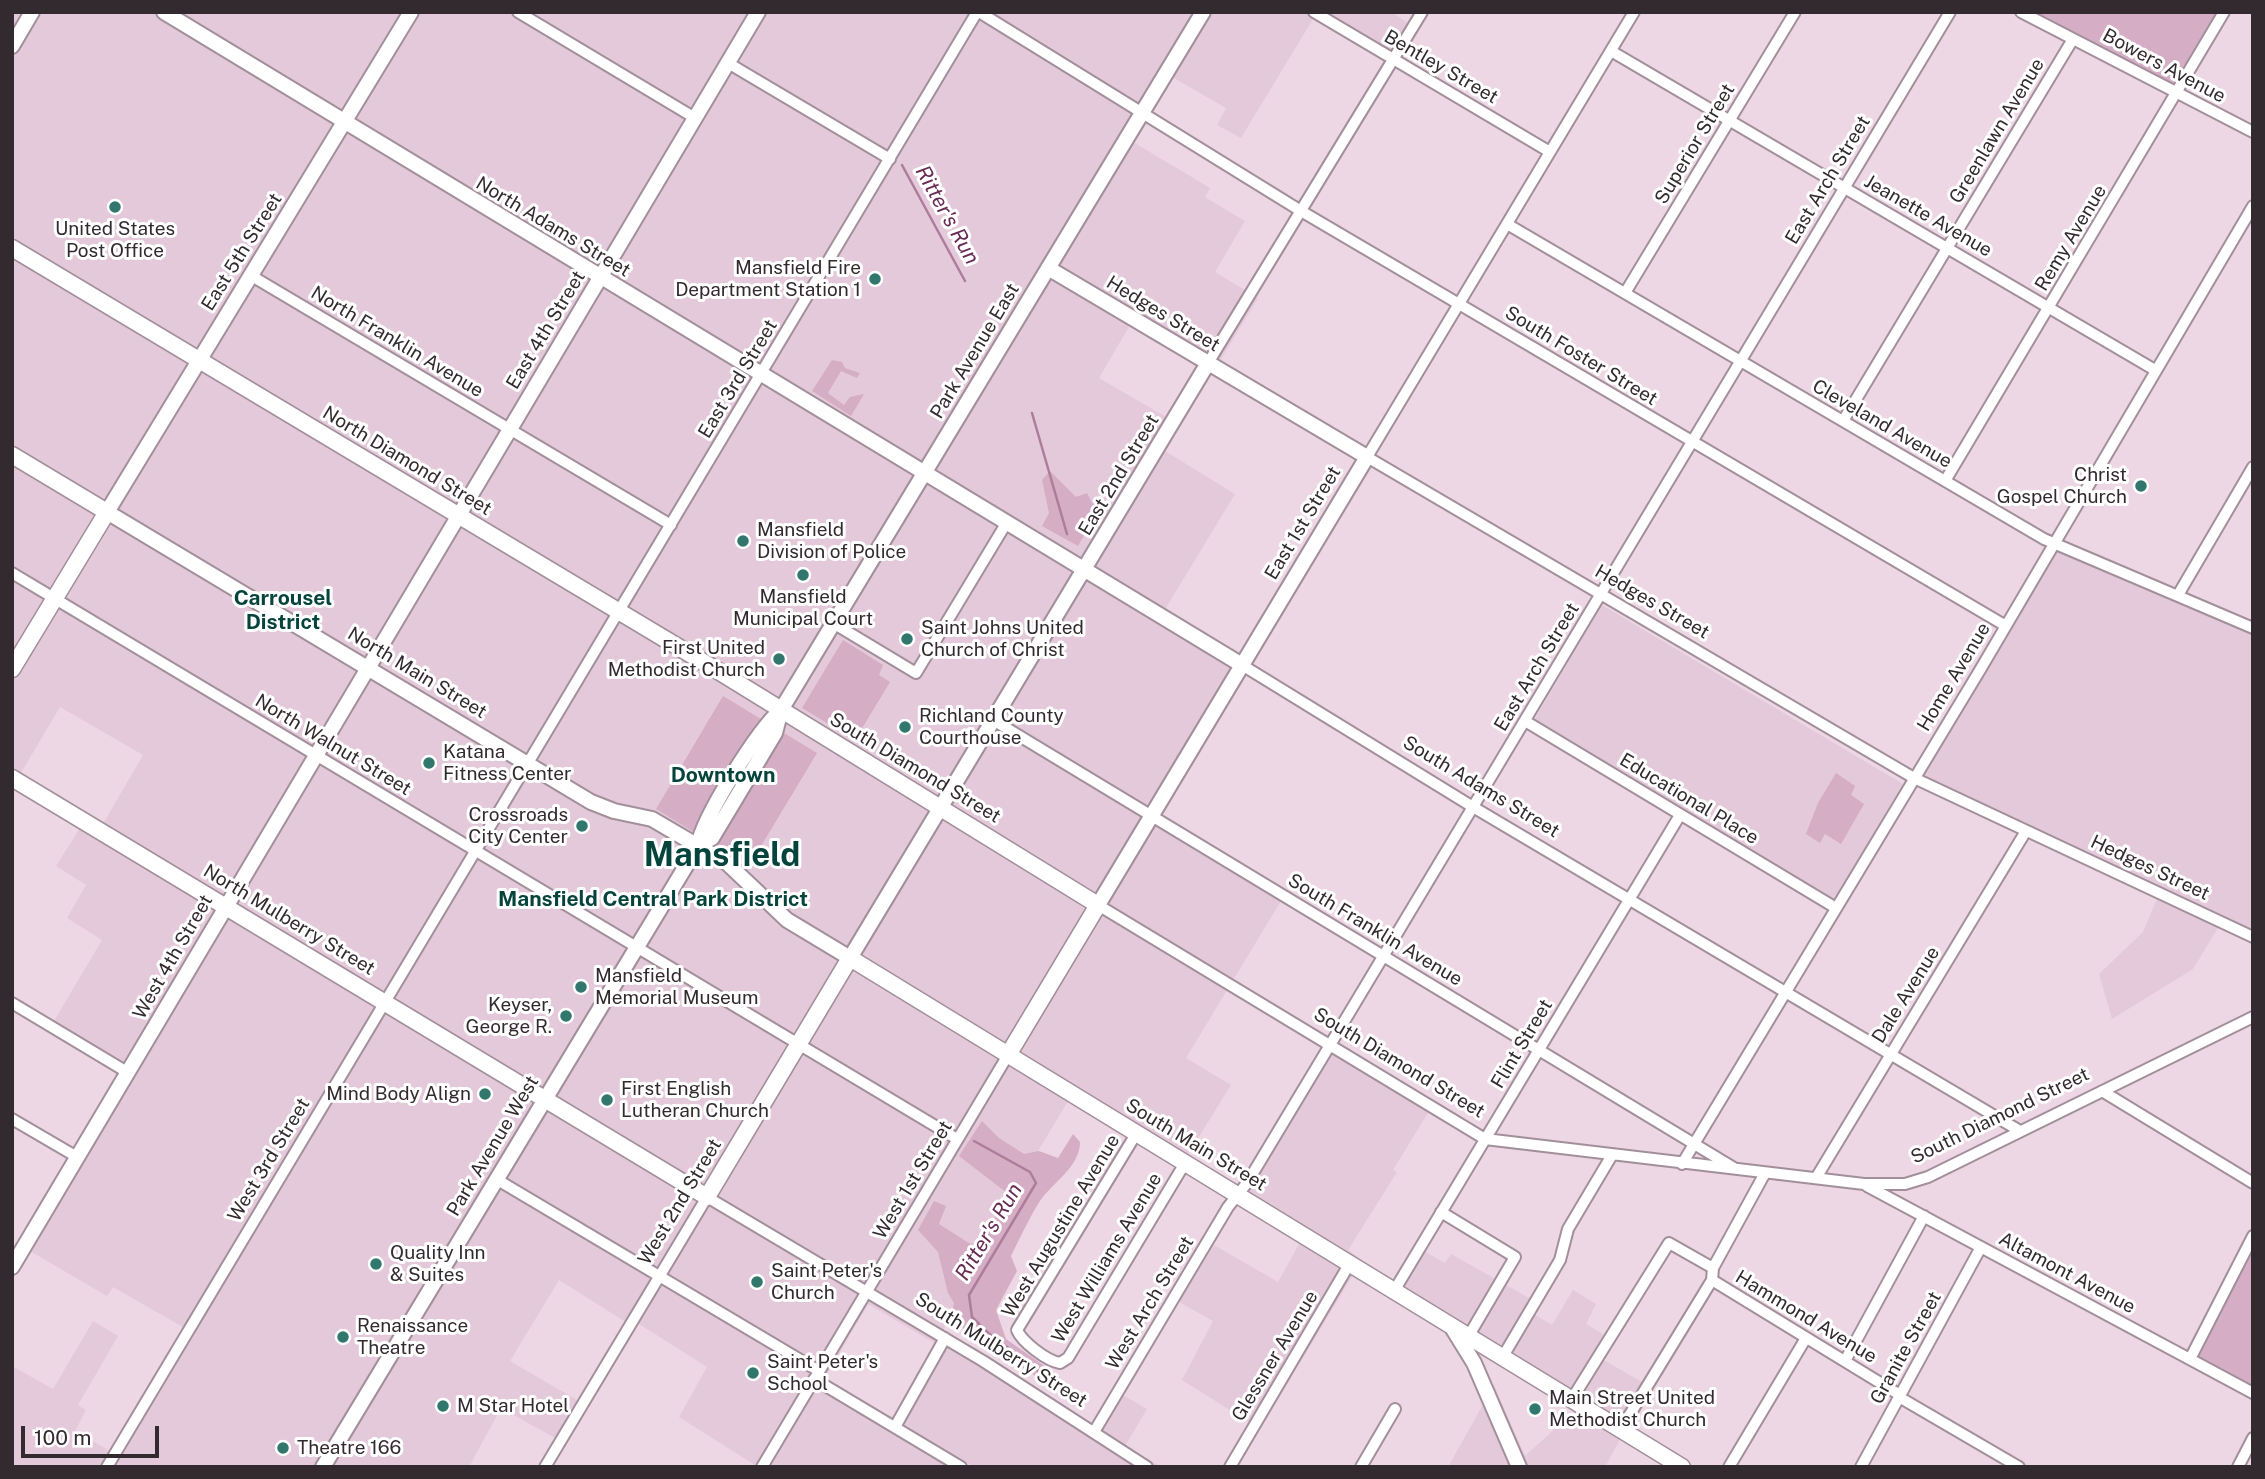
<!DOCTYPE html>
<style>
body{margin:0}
#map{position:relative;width:2265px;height:1479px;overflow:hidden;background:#edd7e4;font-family:"Public Sans",sans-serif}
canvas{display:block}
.frame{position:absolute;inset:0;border:14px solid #322a2f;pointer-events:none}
.scale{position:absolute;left:21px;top:1426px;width:138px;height:32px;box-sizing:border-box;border:4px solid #322a2f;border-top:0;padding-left:9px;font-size:21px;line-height:24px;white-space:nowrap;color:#322a2f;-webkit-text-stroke:5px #fff;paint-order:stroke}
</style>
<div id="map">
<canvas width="2265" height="1479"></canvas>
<div class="frame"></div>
<div class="scale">100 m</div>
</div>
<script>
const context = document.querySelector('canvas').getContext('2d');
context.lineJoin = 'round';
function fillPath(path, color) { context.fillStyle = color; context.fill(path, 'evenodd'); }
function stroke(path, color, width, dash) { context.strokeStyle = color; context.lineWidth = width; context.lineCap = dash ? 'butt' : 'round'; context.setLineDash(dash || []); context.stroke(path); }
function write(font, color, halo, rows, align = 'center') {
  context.font = font + ' "Public Sans",sans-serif'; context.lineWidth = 6; context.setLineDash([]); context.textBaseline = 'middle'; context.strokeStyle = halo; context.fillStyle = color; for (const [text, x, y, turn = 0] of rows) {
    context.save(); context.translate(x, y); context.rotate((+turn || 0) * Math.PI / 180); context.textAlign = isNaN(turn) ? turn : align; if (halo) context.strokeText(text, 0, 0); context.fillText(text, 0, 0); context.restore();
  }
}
const built = new Path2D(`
 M 12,12 L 1391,12 L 1408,23 L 1386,61 L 1313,19 L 1241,138 L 1217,125 L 1226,108 L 1172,77 L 1133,142 L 1210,188 L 1205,197 L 1245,221 L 1215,272 L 1258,298 L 1220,361 L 1137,313 L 1099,378 L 1180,425 L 1165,451 L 1235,494 L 1158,621 L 1244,674 L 1158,815 L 1287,891 L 1186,1058 L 1231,1085 L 1184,1161 L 1073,1093 L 1020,1181 L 936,1344 L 868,1304 L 825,1378 L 902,1423 L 949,1342 L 1094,1432 L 1121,1394 L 1147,1409 L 1125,1446 L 1161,1467 L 974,1467 L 956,1456 L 949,1467 L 758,1467 L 679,1417 L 707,1367 L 636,1322 L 632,1326 L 559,1280 L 510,1361 L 577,1400 L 555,1438 L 501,1408 L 469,1467 L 12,1466 L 12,1366 L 53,1389 L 93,1321 L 118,1336 L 78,1405 L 86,1410 L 75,1431 L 121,1457 L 195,1334 L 113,1287 L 107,1296 L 30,1251 L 136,1073 L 54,1021 L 102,940 L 67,918 L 86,885 L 56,866 L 85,820 L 100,829 L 143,755 L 60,707 L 12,788 Z
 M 2057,550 L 2253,635 L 2253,939 L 2221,923 L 2193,969 L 2112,1019 L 2099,974 L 2143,932 L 2159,894 L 1918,785 Z
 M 1602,605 L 1903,784 L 1833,901 L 1637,780 L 1533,722 Z
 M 1332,1049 L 1431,1108 L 1393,1170 L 1397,1172 L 1348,1250 L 1362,1260 L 1260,1429 L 1182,1380 L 1213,1321 L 1179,1302 L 1214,1245 L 1278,1282 L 1303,1237 L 1241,1201 Z
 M 1425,1252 L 1445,1263 L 1451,1254 L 1538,1303 L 1532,1313 L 1552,1325 L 1573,1290 L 1596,1304 L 1586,1324 L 1611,1339 L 1600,1358 L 1649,1386 L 1605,1467 L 1448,1467 L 1494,1385 L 1525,1456 L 1577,1409 L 1458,1343 L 1448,1332 L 1397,1298 Z`);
const green = new Path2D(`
 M 2030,12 L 2218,12 L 2178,81 L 2169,85 Z
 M 832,360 L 842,362 L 845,368 L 860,373 L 857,378 L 841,371 L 828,393 L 844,405 L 850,397 L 864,394 L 851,416 L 812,391 Z
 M 1050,471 L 1076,497 L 1087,493 L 1092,503 L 1101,506 L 1078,546 L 1042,526 L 1049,513 L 1042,480 Z
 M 843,640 L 883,665 L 879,675 L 890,682 L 855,740 L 802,708 Z
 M 723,696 L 817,753 L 749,866 L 656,809 Z
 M 1836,773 L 1855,786 L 1851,795 L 1864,804 L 1841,844 L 1825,834 L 1820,843 L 1806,834 L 1818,803 Z
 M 982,1121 L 999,1138 L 1024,1154 L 1039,1151 L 1058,1158 L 1073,1134 L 1080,1142 C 1080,1167 1053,1182 1040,1201 C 1029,1218 1020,1238 1011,1256 L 1017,1271 L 996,1310 L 1006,1339 L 1056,1374 L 1049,1385 L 950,1320 L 954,1303 L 948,1293 L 938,1252 L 918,1230 L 934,1201 L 946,1206 L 939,1224 L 972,1245 L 982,1244 L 1007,1193 L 959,1156 Z
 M 2253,1248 L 2253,1388 L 2195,1358 Z`);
const stream = new Path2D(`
 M 902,165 L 965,281
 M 1032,413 L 1067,534
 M 974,1141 L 1030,1172 L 1036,1183 L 969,1295 L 972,1317 L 988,1333 L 1048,1378`);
const minor = new Path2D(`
 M 518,12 L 695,118
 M 979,12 L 1301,211 L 2006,626
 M 1314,12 L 1550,152
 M 1634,12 L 1367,457 L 1914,778 L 2253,937
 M 2021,12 L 2253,132
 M 1611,51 L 2155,370
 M 728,63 L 890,159
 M 1507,224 L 2044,539 L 2253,628
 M 250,275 L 671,525
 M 1625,293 L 1795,12
 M 1208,363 L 1422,12
 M 1843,421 L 2073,39
 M 1945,481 L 2224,12
 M 12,573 L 957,1139
 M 2178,595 L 2253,467
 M 833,623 L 916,673 L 1007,522
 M 1242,665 L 1473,807 L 2020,1131
 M 993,720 L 1734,1168
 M 1525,721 L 1836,908
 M 1098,905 L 1485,1139 L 1864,1184 L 1905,1184 L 1928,1177 L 2253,1017
 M 12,1003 L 127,1072
 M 2102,1091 L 2253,1183
 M 12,1119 L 77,1157
 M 1136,1134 L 1017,1330 C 1022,1342 1047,1361 1060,1363 L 1068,1358 L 1185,1163
 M 1682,1164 L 1980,670 L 2253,206
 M 1816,1178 L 2026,831
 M 496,1179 L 819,1371
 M 1867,1186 L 2253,1393
 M 1441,1212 L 1515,1257 L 1468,1337
 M 1713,1268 L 1765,1173
 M 1712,1280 L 1900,1395
 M 1394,1291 L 1680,815
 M 1502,1358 L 1560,1260 L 1568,1229 L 1612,1155
 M 2190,1359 L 2253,1236
 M 1845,1361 L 1924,1216
 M 814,1379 L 961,1467
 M 1899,1397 L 2019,1467
 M 1572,1399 L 1669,1243 L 1713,1268 L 1712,1280 L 1621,1429
 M 895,1427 L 945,1338
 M 1094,1432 L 1228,1207 L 1247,1183 L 1324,1055 L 1950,12
 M 107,1467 L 977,12
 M 545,1467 L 707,1197 L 983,1361 L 1147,1467
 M 762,1467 L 1008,1055
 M 1230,1467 L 1350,1263
 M 1361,1467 L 1395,1409
 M 1729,1467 L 1806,1338
 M 1861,1467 L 1981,1247
 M 2238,1467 L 2253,1438`);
const major = new Path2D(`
 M 164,12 L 1242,665
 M 411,12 L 107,512 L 591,802 L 614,811 L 652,819 L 727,863 L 787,920 L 850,958 L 1208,363
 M 12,46 L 32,12
 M 1048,268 L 1367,457 L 1098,905
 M 698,846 L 712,838 L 775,733 L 781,710
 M 12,1267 L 758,12
 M 1453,1329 L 1474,1363 L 1519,1467
 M 323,1467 L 698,846 C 703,817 758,730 781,710 L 1203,12`);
const highway = new Path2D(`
 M 12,248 L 715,669 L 1098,905 L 1008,1055
 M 12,455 L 107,512 L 12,669
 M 12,778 L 707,1197 L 850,958 L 1682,1467`);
const markers = [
 [115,207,7,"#31776d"],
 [875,279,7,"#31776d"],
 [2141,486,7,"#31776d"],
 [743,541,7,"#31776d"],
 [803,575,7,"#31776d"],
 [907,639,7,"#31776d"],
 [779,659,7,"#31776d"],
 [905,727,7,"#31776d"],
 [429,763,7,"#31776d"],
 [582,826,7,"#31776d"],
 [581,987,7,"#31776d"],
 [566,1016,7,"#31776d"],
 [485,1094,7,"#31776d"],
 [607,1100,7,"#31776d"],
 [376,1264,7,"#31776d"],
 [757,1282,7,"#31776d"],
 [343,1337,7,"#31776d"],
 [753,1373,7,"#31776d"],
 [443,1406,7,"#31776d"],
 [1535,1409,7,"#31776d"],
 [283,1448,7,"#31776d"]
];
const streetNames = [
 ["Bowers Avenue",2164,66,28],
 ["Bentley Street",1441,67,30],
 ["Greenlawn Avenue",1997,131,-59],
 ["Superior Street",1695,144,-59],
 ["East Arch Street",1828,180,-59],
 ["Jeanette Avenue",1928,216,30],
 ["North Adams Street",553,227,31],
 ["Remy Avenue",2071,238,-59],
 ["East 5th Street",242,252,-58],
 ["Hedges Street",1163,314,31],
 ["East 4th Street",546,330,-59],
 ["North Franklin Avenue",397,342,31],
 ["Park Avenue East",975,351,-59],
 ["South Foster Street",1581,356,31],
 ["East 3rd Street",738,379,-59],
 ["Cleveland Avenue",1882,424,30],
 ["North Diamond Street",407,461,31],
 ["East 2nd Street",1119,475,-59],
 ["East 1st Street",1303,523,-59],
 ["Hedges Street",1652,602,30],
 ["East Arch Street",1537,667,-59],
 ["North Main Street",417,673,31],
 ["Home Avenue",1954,677,-59],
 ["North Walnut Street",333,745,31],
 ["South Diamond Street",915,768,31],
 ["South Adams Street",1481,787,31],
 ["Educational Place",1689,799,31],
 ["Hedges Street",2150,868,25],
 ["North Mulberry Street",289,920,31],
 ["South Franklin Avenue",1375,930,31],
 ["West 4th Street",173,957,-60],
 ["Dale Avenue",1906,995,-58],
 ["Flint Street",1522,1044,-59],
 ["South Diamond Street",1399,1063,31],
 ["South Diamond Street",2000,1116,-26],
 ["South Main Street",1196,1145,31],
 ["Park Avenue West",493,1146,-59],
 ["West 3rd Street",269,1160,-59],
 ["West 1st Street",913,1180,-59],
 ["West 2nd Street",680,1202,-59],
 ["West Augustine Avenue",1061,1226,-59],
 ["West Williams Avenue",1107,1258,-59],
 ["Altamont Avenue",2067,1273,28],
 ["West Arch Street",1150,1303,-59],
 ["Hammond Avenue",1806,1317,31],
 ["Granite Street",1906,1348,-61],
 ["South Mulberry Street",1001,1350,32],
 ["Glessner Avenue",1275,1356,-59]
];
const poiNames = [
 ["United States",115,229,"center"],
 ["Post Office",115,251,"center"],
 ["Mansfield Fire",861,268,"right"],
 ["Department Station 1",861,290,"right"],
 ["Christ",2127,475,"right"],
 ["Gospel Church",2127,497,"right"],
 ["Mansfield",757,530],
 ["Division of Police",757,552],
 ["Mansfield",803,597,"center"],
 ["Municipal Court",803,619,"center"],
 ["Saint Johns United",921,628],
 ["Church of Christ",921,650],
 ["First United",765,648,"right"],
 ["Methodist Church",765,670,"right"],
 ["Richland County",919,716],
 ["Courthouse",919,738],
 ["Katana",443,752],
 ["Fitness Center",443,774],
 ["Crossroads",568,815,"right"],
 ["City Center",568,837,"right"],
 ["Mansfield",595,976],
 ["Memorial Museum",595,998],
 ["Keyser,",552,1005,"right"],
 ["George R.",552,1027,"right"],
 ["First English",621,1089],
 ["Lutheran Church",621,1111],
 ["Mind Body Align",471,1094,"right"],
 ["Quality Inn",390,1253],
 ["& Suites",390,1275],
 ["Saint Peter's",771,1271],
 ["Church",771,1293],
 ["Renaissance",357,1326],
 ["Theatre",357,1348],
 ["Saint Peter's",767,1362],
 ["School",767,1384],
 ["Main Street United",1549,1398],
 ["Methodist Church",1549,1420],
 ["M Star Hotel",457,1406],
 ["Theatre 166",297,1448]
];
const waterNames = [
 ["Ritter's Run",947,215,61],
 ["Ritter's Run",989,1232,-59]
];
const neighbourhoodNames = [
 ["Carrousel",283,599],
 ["District",283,623],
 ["Downtown",723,776],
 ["Mansfield Central Park District",653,900]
];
const townNames = [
 ["Mansfield",722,856]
];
fillPath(built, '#e4c9da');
fillPath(green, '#d5adc5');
stroke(stream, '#ad7d9b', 2.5);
stroke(minor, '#a38f9b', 14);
stroke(major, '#a38f9b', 18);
stroke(highway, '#a38f9b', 19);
stroke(minor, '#fff', 10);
stroke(major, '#fff', 14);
stroke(highway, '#fff', 16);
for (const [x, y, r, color] of markers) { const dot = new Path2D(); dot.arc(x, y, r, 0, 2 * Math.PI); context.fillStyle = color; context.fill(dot); stroke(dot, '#fff', 2.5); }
write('19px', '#322a2f', '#fff', streetNames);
write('19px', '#322a2f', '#fff', poiNames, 'left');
write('italic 21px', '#672b54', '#fff', waterNames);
write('bold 21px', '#05443d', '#fff', neighbourhoodNames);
write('bold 33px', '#05443d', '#fff', townNames);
</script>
